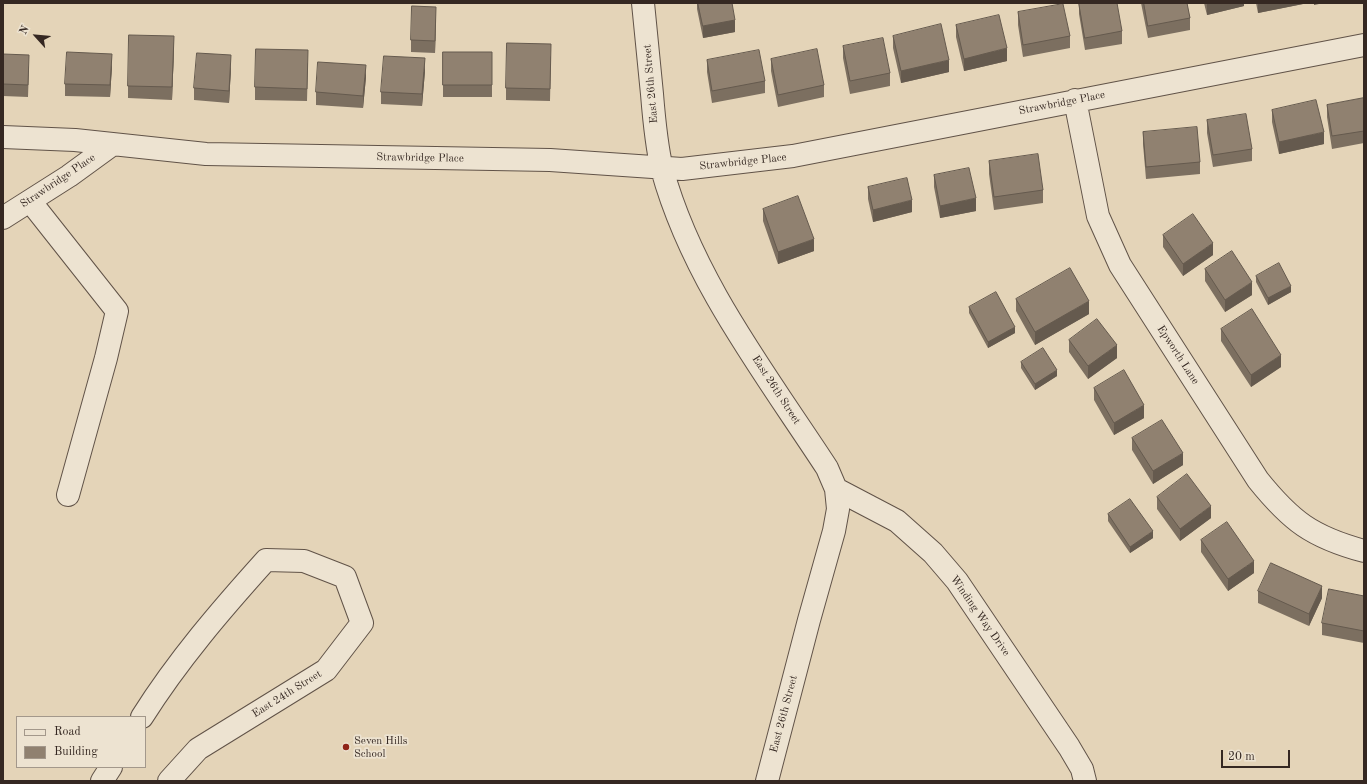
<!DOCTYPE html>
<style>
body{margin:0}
#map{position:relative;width:1367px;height:784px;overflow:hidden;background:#e4d4b8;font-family:"Old Standard TT",serif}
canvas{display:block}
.frame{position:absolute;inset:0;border:4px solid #352822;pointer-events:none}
.legend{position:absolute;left:16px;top:716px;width:130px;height:52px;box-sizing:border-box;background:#ede3d1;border:1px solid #a3988b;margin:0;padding:5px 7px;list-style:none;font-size:12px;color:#352822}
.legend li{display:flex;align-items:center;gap:8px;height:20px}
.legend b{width:20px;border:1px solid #a3988b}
.north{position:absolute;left:16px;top:16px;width:40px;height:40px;-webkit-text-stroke:3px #ede3d1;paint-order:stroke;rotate:297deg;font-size:11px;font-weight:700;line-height:16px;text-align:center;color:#352822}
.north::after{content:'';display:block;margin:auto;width:14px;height:18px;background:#352822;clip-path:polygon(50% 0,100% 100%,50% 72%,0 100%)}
.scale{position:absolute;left:1221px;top:750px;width:69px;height:18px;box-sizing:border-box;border:2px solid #352822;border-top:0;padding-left:5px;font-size:12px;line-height:14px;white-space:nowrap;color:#352822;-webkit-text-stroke:3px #ede3d1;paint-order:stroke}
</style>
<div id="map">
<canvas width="1367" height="784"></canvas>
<div class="frame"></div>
<ul class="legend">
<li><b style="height:5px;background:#ede3d1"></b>Road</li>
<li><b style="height:11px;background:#908170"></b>Building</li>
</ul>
<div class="north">N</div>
<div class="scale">20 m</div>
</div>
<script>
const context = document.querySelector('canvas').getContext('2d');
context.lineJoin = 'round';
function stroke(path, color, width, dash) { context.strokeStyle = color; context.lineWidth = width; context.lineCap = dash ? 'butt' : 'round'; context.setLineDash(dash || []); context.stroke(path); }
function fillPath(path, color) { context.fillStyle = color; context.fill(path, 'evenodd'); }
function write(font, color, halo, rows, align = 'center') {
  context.font = font + ' "Old Standard TT",serif'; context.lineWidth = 3.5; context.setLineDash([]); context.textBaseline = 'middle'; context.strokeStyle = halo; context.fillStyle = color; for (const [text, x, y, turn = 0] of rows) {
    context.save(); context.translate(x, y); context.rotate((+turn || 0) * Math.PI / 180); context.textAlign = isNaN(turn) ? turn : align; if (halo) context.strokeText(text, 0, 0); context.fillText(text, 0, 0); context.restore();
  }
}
const minor = new Path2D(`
 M 643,3 C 646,33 649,63 652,94 C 654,119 656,144 662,169 C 692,279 765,373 827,468 L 836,489 L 838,509 L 834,531 L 809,620 L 767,781
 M 1075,100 L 1098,216 L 1120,265 L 1258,480 C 1291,521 1312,537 1364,551
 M 3,137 L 75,140 L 206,154 L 550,160 L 682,169 L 793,156 L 1364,45
 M 30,201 L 117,311 L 106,358 L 68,495
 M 3,218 L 69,176 L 113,144
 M 836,489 L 897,521 L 933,553 L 957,581 L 1069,747 L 1082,769 L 1085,781
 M 142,717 C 178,660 221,610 266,560 L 304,561 L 345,577 L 362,623 L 326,670 L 198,749 L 169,781
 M 102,781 L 111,767`);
const wall = new Path2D(`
 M 697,3 L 732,3 L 735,32 L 703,38 L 697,9 Z
 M 1079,3 L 1122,31 L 1122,44 L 1085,50 L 1079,14 Z
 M 1141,3 L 1187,3 L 1190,18 L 1190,30 L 1148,38 Z
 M 1204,3 L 1244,3 L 1244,6 L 1207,15 Z
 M 1256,3 L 1303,3 L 1303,4 L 1258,13 Z
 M 1018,12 L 1070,36 L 1070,48 L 1023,57 L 1018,25 Z
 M 436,19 L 435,53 L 411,52 L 411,40 Z
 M 956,25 L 1007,61 L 964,71 L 956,37 Z
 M 893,36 L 949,72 L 901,83 L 893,48 Z
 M 843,46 L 890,73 L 890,86 L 850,94 L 843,58 Z
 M 174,49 L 172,100 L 128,98 L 128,86 Z
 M 443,52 L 492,52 L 492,97 L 443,97 Z
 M 3,54 L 29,67 L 28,97 L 3,96 Z
 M 551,56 L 550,101 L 506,100 L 506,88 Z
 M 771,59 L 824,85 L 824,97 L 778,107 L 771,71 Z
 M 707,60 L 765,81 L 765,93 L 712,103 L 707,72 Z
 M 308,63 L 307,101 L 255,100 L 255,87 Z
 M 112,66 L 110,97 L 65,96 L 65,84 Z
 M 231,68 L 229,103 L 194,100 L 194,88 Z
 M 425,71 L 422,106 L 381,104 L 381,92 Z
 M 366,77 L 363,108 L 316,105 L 316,92 Z
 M 1364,98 L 1364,143 L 1332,149 L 1327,117 L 1327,105 Z
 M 1272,110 L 1324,144 L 1279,154 L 1272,122 Z
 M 1207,120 L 1252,149 L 1252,161 L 1213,167 L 1207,133 Z
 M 1143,132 L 1200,162 L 1200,174 L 1146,179 L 1143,144 Z
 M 989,161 L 1043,190 L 1043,203 L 994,210 L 989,174 Z
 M 934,175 L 976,211 L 940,218 L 934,187 Z
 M 868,187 L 912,212 L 873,222 L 868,199 Z
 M 763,209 L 814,251 L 778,264 L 763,221 Z
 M 1163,235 L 1213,255 L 1183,276 L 1163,247 Z
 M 1205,269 L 1252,295 L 1225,312 L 1205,281 Z
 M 1256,276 L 1291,292 L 1268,305 L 1256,282 Z
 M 1016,299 L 1089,314 L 1035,345 L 1016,311 Z
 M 969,307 L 1015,333 L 988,348 L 969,313 Z
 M 1221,329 L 1281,367 L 1251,387 L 1221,341 Z
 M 1069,340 L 1117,358 L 1088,379 L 1069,352 Z
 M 1021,362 L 1057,376 L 1035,390 L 1021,368 Z
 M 1094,388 L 1144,418 L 1114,435 L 1094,400 Z
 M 1132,438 L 1183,465 L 1153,484 L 1132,450 Z
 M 1157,497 L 1211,518 L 1180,541 L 1157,509 Z
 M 1108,514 L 1153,538 L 1130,553 L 1108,521 Z
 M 1201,540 L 1254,573 L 1228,591 L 1201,552 Z
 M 1258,591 L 1322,598 L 1309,626 L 1258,603 Z
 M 1364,596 L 1364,643 L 1322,635 L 1322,623 Z`);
const shadedWall = new Path2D(`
 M 1207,3 L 1244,3 L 1244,6 L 1207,15 Z
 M 1258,3 L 1303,3 L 1303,4 L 1258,13 Z
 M 1314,3 L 1324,3 L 1314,5 Z
 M 436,7 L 436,19 L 435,53 L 435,41 Z
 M 735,20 L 735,32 L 703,38 L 703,26 Z
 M 174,36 L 174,49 L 172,100 L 172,87 Z
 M 1007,48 L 1007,61 L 964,71 L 964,59 Z
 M 112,54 L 112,66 L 110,97 L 110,85 Z
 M 231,55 L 231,68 L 229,103 L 229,91 Z
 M 425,58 L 425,71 L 422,106 L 422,94 Z
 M 949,60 L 949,72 L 901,83 L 901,71 Z
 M 366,65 L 366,77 L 363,108 L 363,96 Z
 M 1324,132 L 1324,144 L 1279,154 L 1279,142 Z
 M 976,198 L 976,211 L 940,218 L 940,206 Z
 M 912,200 L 912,212 L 873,222 L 873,210 Z
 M 814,239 L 814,251 L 778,264 L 778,252 Z
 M 1213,243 L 1213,255 L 1183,276 L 1183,264 Z
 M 1252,282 L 1252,295 L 1225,312 L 1225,300 Z
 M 1291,286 L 1291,292 L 1268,305 L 1268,298 Z
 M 1089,301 L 1089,314 L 1035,345 L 1035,332 Z
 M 1015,327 L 1015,333 L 988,348 L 988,342 Z
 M 1117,345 L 1117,358 L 1088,379 L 1088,366 Z
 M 1281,355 L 1281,367 L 1251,387 L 1251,375 Z
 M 1057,370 L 1057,376 L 1035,390 L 1035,384 Z
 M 1144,405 L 1144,418 L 1114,435 L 1114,423 Z
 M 1183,453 L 1183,465 L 1153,484 L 1153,471 Z
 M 1211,506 L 1211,518 L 1180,541 L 1180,529 Z
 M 1153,531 L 1153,538 L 1130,553 L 1130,547 Z
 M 1254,561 L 1254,573 L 1228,591 L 1228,579 Z
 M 1322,586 L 1322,598 L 1309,626 L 1309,614 Z`);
const building = new Path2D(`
 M 698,3 L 732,3 L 735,20 L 703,26 Z
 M 1079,3 L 1117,3 L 1122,31 L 1085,38 Z
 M 1144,3 L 1187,3 L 1190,18 L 1148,26 Z
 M 1063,4 L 1070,36 L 1023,45 L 1018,12 Z
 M 412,6 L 436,7 L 435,41 L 411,40 Z
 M 999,15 L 1007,48 L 964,59 L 956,25 Z
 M 941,24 L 949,60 L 901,71 L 893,36 Z
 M 129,35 L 174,36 L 172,87 L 128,86 Z
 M 883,38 L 890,73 L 850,81 L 843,46 Z
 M 507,43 L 551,44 L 550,89 L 506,88 Z
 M 256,49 L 308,50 L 307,89 L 255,87 Z
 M 817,49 L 824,85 L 778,95 L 771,59 Z
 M 759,50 L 765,81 L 712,91 L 707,60 Z
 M 67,52 L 112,54 L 110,85 L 65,84 Z
 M 443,52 L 492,52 L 492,85 L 443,85 Z
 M 197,53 L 231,55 L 229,91 L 194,88 Z
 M 3,54 L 29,55 L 28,85 L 3,84 Z
 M 384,56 L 425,58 L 422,94 L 381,92 Z
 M 318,62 L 366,65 L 363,96 L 316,92 Z
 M 1364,98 L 1364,131 L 1332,136 L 1327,105 Z
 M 1316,100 L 1324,132 L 1279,142 L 1272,110 Z
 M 1246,114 L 1252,149 L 1213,155 L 1207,120 Z
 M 1197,127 L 1200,162 L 1146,167 L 1143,132 Z
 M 1038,154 L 1043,190 L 994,197 L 989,161 Z
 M 969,168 L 976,198 L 940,206 L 934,175 Z
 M 907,178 L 912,200 L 873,210 L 868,187 Z
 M 798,196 L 814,239 L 778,252 L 763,209 Z
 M 1193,214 L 1213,243 L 1183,264 L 1163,235 Z
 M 1232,251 L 1252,282 L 1225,300 L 1205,269 Z
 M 1279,263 L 1291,286 L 1268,298 L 1256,276 Z
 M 1070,268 L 1089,301 L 1035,332 L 1016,299 Z
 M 996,292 L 1015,327 L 988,342 L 969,307 Z
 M 1252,309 L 1281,355 L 1251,375 L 1221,329 Z
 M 1097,319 L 1117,345 L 1088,366 L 1069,340 Z
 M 1043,348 L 1057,370 L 1035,384 L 1021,362 Z
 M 1124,370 L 1144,405 L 1114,423 L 1094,388 Z
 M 1162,420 L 1183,453 L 1153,471 L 1132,438 Z
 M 1187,474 L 1211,506 L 1180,529 L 1157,497 Z
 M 1130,499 L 1153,531 L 1130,547 L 1108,514 Z
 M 1227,522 L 1254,561 L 1228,579 L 1201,540 Z
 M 1271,563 L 1322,586 L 1309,614 L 1258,591 Z
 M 1329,589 L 1364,596 L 1364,631 L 1322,623 Z`);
const markers = [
 [346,747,4,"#8f2418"]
];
const streetNames = [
 ["East 26th Street",651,84,-95],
 ["Strawbridge Place",1062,103,-11],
 ["Strawbridge Place",420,158,1],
 ["Strawbridge Place",743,162,-6],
 ["Strawbridge Place",58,181,-34],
 ["Epworth Lane",1178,355,57],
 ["East 26th Street",776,390,57],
 ["Winding Way Drive",980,616,55],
 ["East 24th Street",287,694,-32],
 ["East 26th Street",784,714,-75]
];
const poiNames = [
 ["Seven Hills",354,741],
 ["School",354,754]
];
stroke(minor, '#615348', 24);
stroke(minor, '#ede3d1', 22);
fillPath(wall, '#7c6f60');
fillPath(shadedWall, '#655a4e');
fillPath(building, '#908170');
stroke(building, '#655a4e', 1);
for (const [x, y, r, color] of markers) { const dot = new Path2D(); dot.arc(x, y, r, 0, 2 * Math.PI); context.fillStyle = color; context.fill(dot); stroke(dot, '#ede3d1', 1.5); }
write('11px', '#352822', '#ede3d1', streetNames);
write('11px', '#352822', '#ede3d1', poiNames, 'left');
</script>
